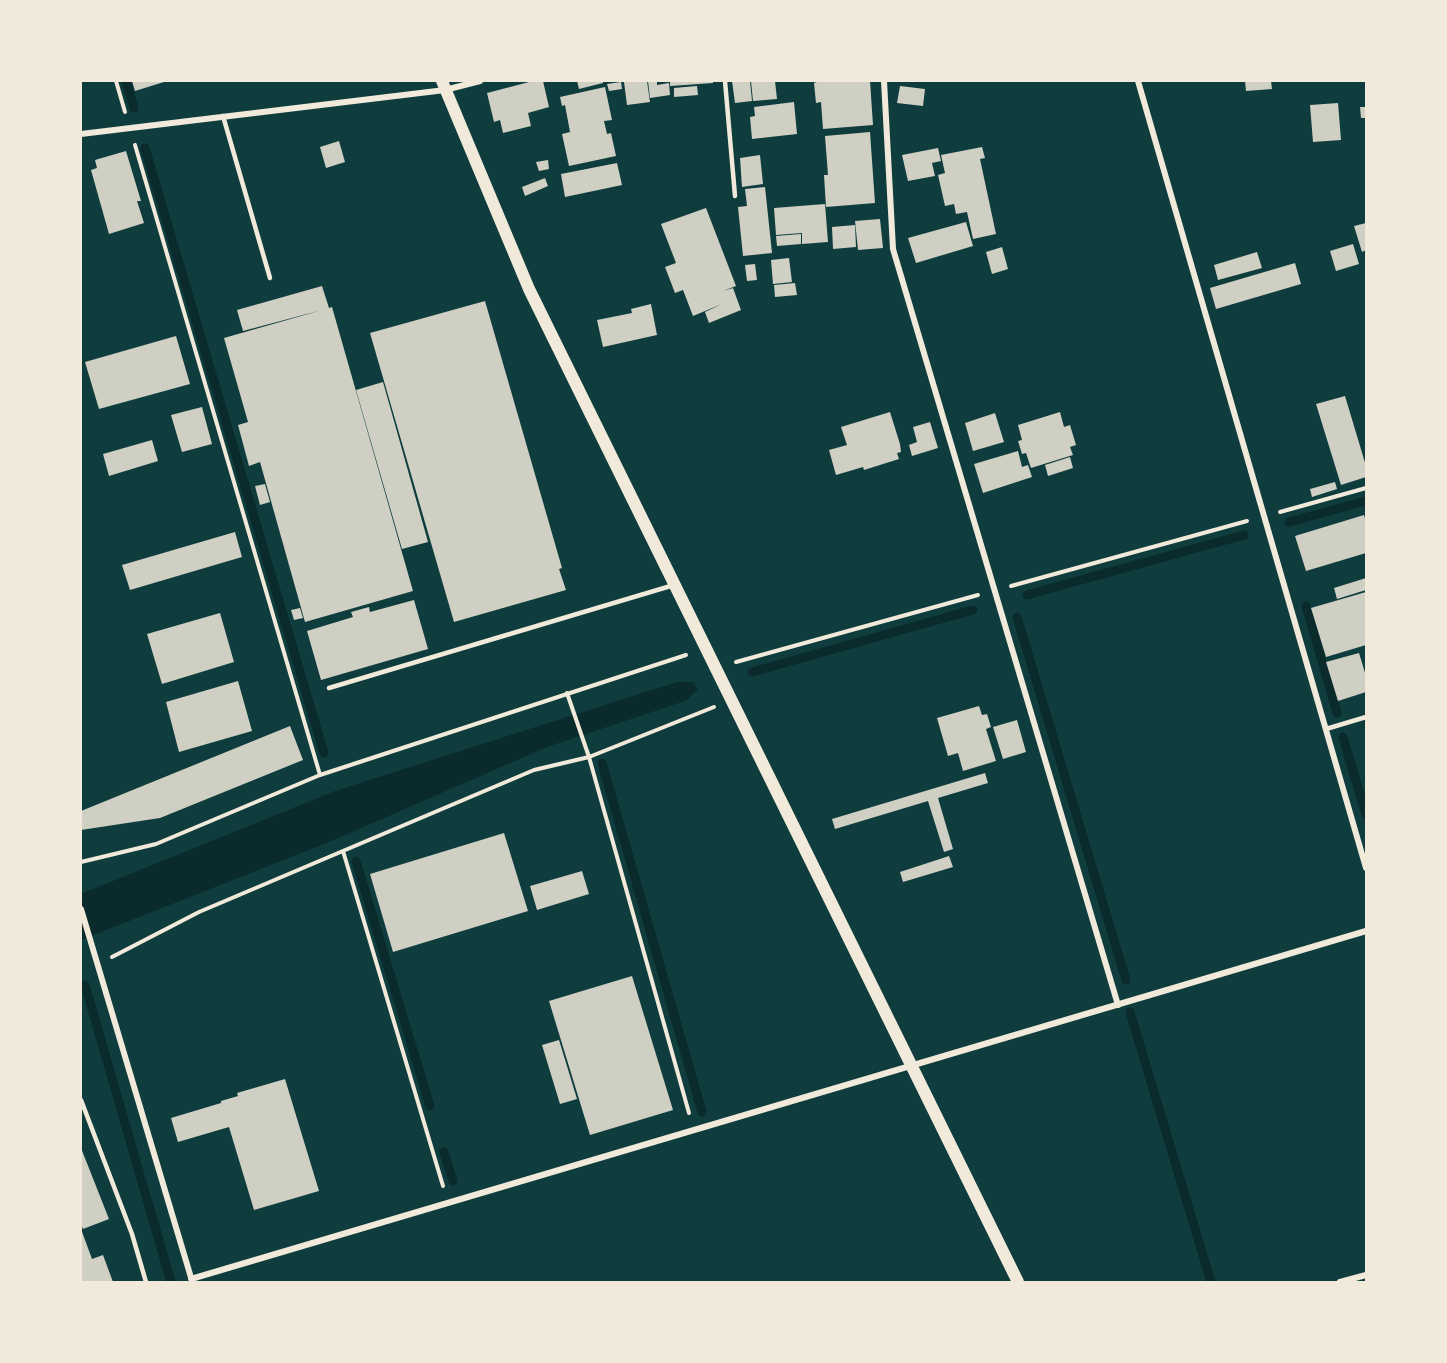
<!DOCTYPE html>
<style>
body{margin:0}
#map{position:relative;width:1447px;height:1363px;overflow:hidden;background:#0f3d3e;font-family:"Noto Serif",serif}
canvas{display:block}
.frame{position:absolute;inset:0;border:82px solid #f1e9da;pointer-events:none}
</style>
<div id="map">
<canvas width="1447" height="1363"></canvas>
<div class="frame"></div>
</div>
<script>
const context = document.querySelector('canvas').getContext('2d');
context.lineJoin = 'round';
function fillPath(path, color) { context.fillStyle = color; context.fill(path, 'evenodd'); }
function stroke(path, color, width, dash) { context.strokeStyle = color; context.lineWidth = width; context.lineCap = dash ? 'butt' : 'round'; context.setLineDash(dash || []); context.stroke(path); }
const water = new Path2D(`
 M 677,682 L 694,682 L 698,690 L 685,701 L 547,747 L 329,842 L 81,940 L 81,894 L 335,791 Z`);
const stream = new Path2D(`
 M 126,81 L 134,108
 M 145,148 L 324,753
 M 1289,522 L 1366,501
 M 1027,595 L 1244,535
 M 1306,606 L 1337,713
 M 1017,617 L 1126,980
 M 752,672 L 973,610
 M 1343,737 L 1366,815
 M 602,763 L 702,1112
 M 356,861 L 430,1106
 M 85,985 L 171,1282
 M 1130,1012 L 1211,1282
 M 444,1152 L 453,1181`);
const building = new Path2D(`
 M 132,81 L 164,81 L 164,82 L 135,91 Z
 M 533,81 L 543,81 L 549,107 L 528,113 L 531,126 L 503,133 L 500,120 L 494,122 L 487,93 Z
 M 577,81 L 603,81 L 603,83 L 579,89 Z
 M 647,81 L 650,102 L 627,105 L 624,82 Z
 M 648,81 L 657,81 L 657,85 L 669,83 L 670,95 L 650,98 Z
 M 670,81 L 713,81 L 713,83 L 670,86 Z
 M 732,81 L 750,81 L 752,101 L 735,103 Z
 M 751,81 L 775,81 L 777,99 L 753,101 Z
 M 819,81 L 870,81 L 873,125 L 823,129 L 821,102 L 816,103 L 814,83 Z
 M 1245,81 L 1271,81 L 1272,89 L 1246,91 Z
 M 621,82 L 622,89 L 609,91 L 607,84 Z
 M 697,86 L 698,95 L 674,97 L 674,88 Z
 M 900,86 L 925,89 L 923,106 L 897,103 Z
 M 605,87 L 612,120 L 604,121 L 607,134 L 611,133 L 616,156 L 569,166 L 562,134 L 570,132 L 565,105 L 562,106 L 560,97 Z
 M 794,102 L 797,134 L 752,139 L 750,117 L 755,116 L 754,107 Z
 M 1338,103 L 1341,140 L 1313,142 L 1310,105 Z
 M 1360,107 L 1366,107 L 1366,118 L 1361,118 Z
 M 870,132 L 875,203 L 826,207 L 824,175 L 828,175 L 825,136 Z
 M 339,141 L 345,162 L 326,168 L 320,147 Z
 M 982,147 L 985,158 L 980,159 L 996,234 L 973,239 L 967,212 L 956,214 L 954,204 L 945,206 L 938,175 L 945,173 L 941,155 Z
 M 938,148 L 941,161 L 932,163 L 935,176 L 908,181 L 902,155 Z
 M 126,151 L 141,201 L 137,201 L 144,223 L 109,234 L 91,170 L 97,168 L 95,160 Z
 M 760,155 L 763,184 L 742,187 L 740,158 Z
 M 548,160 L 549,169 L 539,171 L 536,162 Z
 M 617,163 L 622,185 L 565,197 L 561,174 Z
 M 545,178 L 548,186 L 525,196 L 522,187 Z
 M 765,187 L 772,253 L 743,256 L 738,207 L 747,206 L 745,189 Z
 M 825,204 L 828,242 L 802,244 L 802,233 L 776,235 L 774,208 Z
 M 706,208 L 736,286 L 723,291 L 733,288 L 741,310 L 709,323 L 705,312 L 722,304 L 693,316 L 683,290 L 675,293 L 665,267 L 676,263 L 661,224 Z
 M 880,219 L 883,248 L 858,250 L 855,221 Z
 M 966,222 L 973,246 L 916,263 L 908,238 Z
 M 1366,223 L 1366,250 L 1362,252 L 1354,226 Z
 M 855,225 L 856,247 L 833,249 L 832,227 Z
 M 801,234 L 801,244 L 777,246 L 776,236 Z
 M 1353,244 L 1359,264 L 1336,271 L 1330,251 Z
 M 1002,247 L 1008,269 L 992,274 L 986,252 Z
 M 1257,252 L 1262,268 L 1218,280 L 1214,265 Z
 M 789,258 L 792,282 L 773,284 L 771,260 Z
 M 1295,263 L 1301,284 L 1216,309 L 1210,288 Z
 M 755,264 L 757,280 L 747,281 L 745,265 Z
 M 795,283 L 797,295 L 775,297 L 774,285 Z
 M 322,286 L 329,308 L 332,307 L 413,591 L 305,622 L 260,462 L 249,466 L 238,425 L 248,422 L 224,338 L 322,310 L 243,331 L 237,310 Z
 M 485,301 L 562,568 L 559,569 L 566,590 L 454,622 L 370,333 Z
 M 651,304 L 657,335 L 603,347 L 597,320 L 632,313 L 631,309 Z
 M 176,336 L 190,384 L 99,409 L 85,362 Z
 M 383,382 L 428,542 L 402,549 L 356,390 Z
 M 1345,396 L 1366,466 L 1366,477 L 1341,485 L 1316,404 Z
 M 202,407 L 212,444 L 182,452 L 171,415 Z
 M 890,412 L 900,444 L 901,452 L 897,453 L 899,459 L 864,470 L 863,467 L 836,475 L 829,450 L 847,445 L 841,427 Z
 M 1060,412 L 1064,427 L 1070,425 L 1076,445 L 1070,447 L 1073,455 L 1031,468 L 1026,453 L 1022,454 L 1018,441 L 1022,440 L 1018,425 Z
 M 995,413 L 1004,442 L 973,451 L 965,423 Z
 M 930,422 L 938,448 L 912,456 L 909,445 L 917,442 L 913,427 Z
 M 152,440 L 158,461 L 109,476 L 103,454 Z
 M 1018,451 L 1022,467 L 1028,465 L 1032,477 L 983,493 L 974,464 Z
 M 1070,457 L 1073,468 L 1048,476 L 1045,465 Z
 M 1335,482 L 1337,489 L 1312,497 L 1310,489 Z
 M 265,484 L 270,502 L 260,505 L 255,486 Z
 M 1364,515 L 1366,522 L 1366,553 L 1306,571 L 1295,536 Z
 M 235,532 L 242,557 L 130,590 L 122,565 Z
 M 1366,578 L 1366,590 L 1337,599 L 1334,588 Z
 M 1366,592 L 1366,645 L 1326,657 L 1311,608 Z
 M 414,600 L 428,649 L 321,680 L 307,631 L 353,617 L 351,612 L 369,607 L 370,612 Z
 M 300,608 L 303,618 L 294,620 L 291,610 Z
 M 220,613 L 234,662 L 162,684 L 147,634 Z
 M 1359,653 L 1366,676 L 1366,692 L 1338,701 L 1326,662 Z
 M 238,681 L 252,731 L 179,752 L 166,702 Z
 M 979,706 L 982,715 L 987,714 L 991,727 L 986,729 L 996,761 L 963,771 L 958,753 L 948,756 L 937,718 Z
 M 1017,720 L 1026,752 L 1003,759 L 993,727 Z
 M 290,726 L 303,760 L 160,818 L 81,830 L 81,811 Z
 M 985,773 L 988,783 L 938,798 L 953,849 L 944,852 L 928,801 L 835,829 L 832,819 Z
 M 504,833 L 528,911 L 393,952 L 370,874 Z
 M 949,856 L 953,867 L 903,882 L 900,872 Z
 M 582,871 L 589,894 L 537,910 L 530,886 Z
 M 632,976 L 673,1110 L 590,1135 L 549,1001 Z
 M 559,1040 L 577,1099 L 560,1104 L 542,1045 Z
 M 285,1079 L 319,1191 L 254,1210 L 229,1127 L 178,1142 L 171,1118 L 221,1103 L 221,1101 L 238,1096 L 237,1093 Z
 M 81,1148 L 109,1219 L 83,1229 L 81,1224 Z
 M 81,1229 L 92,1259 L 103,1255 L 113,1282 L 81,1282 Z`);
const path = new Path2D(`
 M 116,81 L 125,112
 M 135,145 L 320,775
 M 1280,512 L 1366,488
 M 1011,586 L 1247,521
 M 736,662 L 978,595
 M 567,693 L 589,757 L 689,1113
 M 343,851 L 443,1186
 M 81,862 L 156,844 L 320,775 L 686,655
 M 112,957 L 199,912 L 534,770 L 589,757 L 714,707`);
const service = new Path2D(`
 M 725,81 L 735,196
 M 223,116 L 270,278
 M 329,688 L 674,585
 M 1326,729 L 1366,717
 M 81,1100 L 132,1234 L 146,1282`);
const minor = new Path2D(`
 M 884,81 L 893,249 L 1118,1005
 M 1138,81 L 1366,868
 M 81,134 L 445,90 L 480,81
 M 81,909 L 192,1281
 M 191,1279 L 1366,931
 M 1340,1282 L 1366,1275`);
const secondary = new Path2D(`
 M 442,81 L 529,289 L 1018,1282`);
fillPath(water, '#0a2a2b');
stroke(stream, '#0a2a2b', 9);
fillPath(building, '#cfcfc3');
stroke(path, '#f1e9da', 4);
stroke(service, '#f1e9da', 4.5);
stroke(minor, '#f1e9da', 6);
stroke(secondary, '#f1e9da', 12);
</script>
